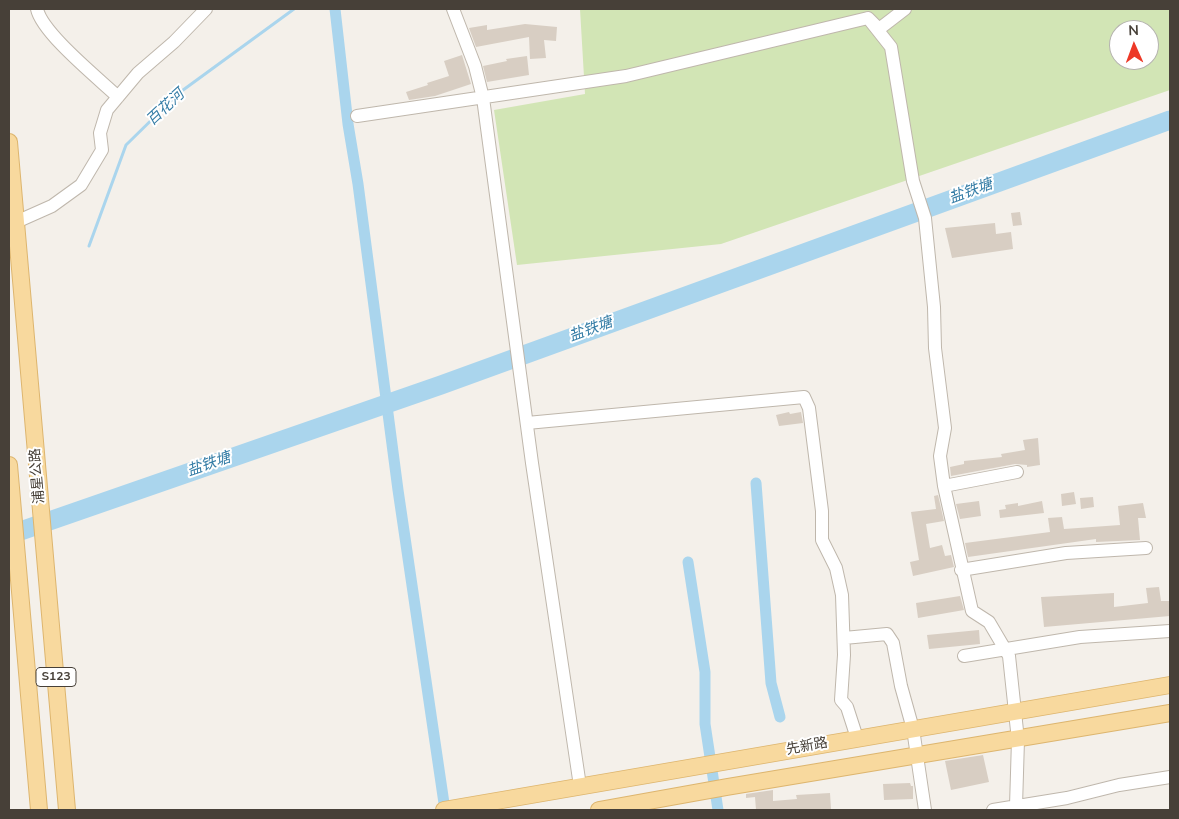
<!DOCTYPE html>
<meta charset="utf-8">
<style>
body{margin:0}
#map{position:relative;width:1179px;height:819px;overflow:hidden;background:#f4f0ea;font-family:"Nunito Sans",sans-serif}
canvas{display:block}
.frame{position:absolute;inset:0;border:10px solid #474038;pointer-events:none}
.north{position:absolute;left:1109px;top:20px;width:50px;height:50px;box-sizing:border-box;background:#fff;border:1px solid #b5b3af;border-radius:50%;rotate:358deg;font-size:14px;font-weight:700;line-height:20px;text-align:center;color:#474038}
.north::after{content:'';display:block;margin:auto;width:18px;height:22px;background:#ed3927;clip-path:polygon(50% 0,100% 100%,50% 72%,0 100%)}
</style>
<div id="map">
<canvas width="1179" height="819"></canvas>
<div class="frame"></div>
<div class="north">N</div>
</div>
<script>
const context = document.querySelector('canvas').getContext('2d');
context.lineJoin = 'round';
function fillPath(path, color) { context.fillStyle = color; context.fill(path, 'evenodd'); }
function stroke(path, color, width, dash) { context.strokeStyle = color; context.lineWidth = width; context.lineCap = dash ? 'butt' : 'round'; context.setLineDash(dash || []); context.stroke(path); }
function write(font, color, halo, rows, align = 'center') {
  context.font = font + ' "Nunito Sans","Noto Sans SC",sans-serif'; context.lineWidth = 4; context.setLineDash([]); context.textBaseline = 'middle'; context.strokeStyle = halo; context.fillStyle = color; for (const [text, x, y, turn = 0] of rows) {
    context.save(); context.translate(x, y); context.rotate((+turn || 0) * Math.PI / 180); context.textAlign = isNaN(turn) ? turn : align; if (halo) context.strokeText(text, 0, 0); context.fillText(text, 0, 0); context.restore();
  }
}
const green = new Path2D(`
 M 580,9 L 1170,9 L 1170,90 L 721,244 L 517,265 L 494,110 L 585,94 ZM 1119,30 L 1149,30 L 1149,60 L 1119,60 Z`);
const stream = new Path2D(`
 M 89,246 L 126,145 L 179,93 L 294,9`);
const canal = new Path2D(`
 M 335,9 L 348,124 L 358,184 L 398,490 L 445,810
 M 756,483 L 771,683 L 780,717
 M 688,562 L 705,672 L 705,724 L 718,810`);
const river = new Path2D(`
 M 9,535 L 441,385 L 1170,120`);
const building = new Path2D(`
 M 525,24 L 557,27 L 556,41 L 544,40 L 546,58 L 530,59 L 529,37 L 476,47 L 469,28 L 487,25 L 487,30 Z
 M 462,55 L 471,84 L 435,96 L 409,100 L 406,92 L 428,85 L 427,83 L 449,76 L 444,61 Z
 M 527,56 L 529,75 L 487,82 L 483,66 L 507,61 L 506,59 Z
 M 1020,212 L 1022,225 L 1013,226 L 1011,213 Z
 M 995,223 L 996,234 L 1011,232 L 1013,249 L 952,258 L 945,228 Z
 M 789,412 L 790,414 L 801,412 L 803,423 L 779,426 L 776,415 Z
 M 1038,438 L 1040,465 L 1027,467 L 1027,465 L 1015,464 L 951,476 L 950,467 L 964,464 L 964,461 L 1002,457 L 1001,454 L 1025,450 L 1023,440 Z
 M 1074,492 L 1076,504 L 1062,506 L 1061,494 Z
 M 938,495 L 944,521 L 926,524 L 930,548 L 942,545 L 945,556 L 951,555 L 954,567 L 913,576 L 910,562 L 919,560 L 911,512 L 936,509 L 934,496 Z
 M 1093,497 L 1094,507 L 1081,509 L 1080,498 Z
 M 979,501 L 981,516 L 960,519 L 956,504 Z
 M 1042,501 L 1044,513 L 1000,518 L 999,510 L 1006,509 L 1005,505 L 1018,503 L 1018,506 Z
 M 1143,503 L 1146,518 L 1138,518 L 1140,540 L 1096,542 L 1096,539 L 968,557 L 965,543 L 1050,532 L 1048,518 L 1062,517 L 1064,529 L 1120,525 L 1118,506 Z
 M 1159,587 L 1161,601 L 1170,601 L 1170,616 L 1044,627 L 1041,597 L 1114,593 L 1114,607 L 1148,603 L 1146,588 Z
 M 960,596 L 964,610 L 918,618 L 916,603 Z
 M 979,630 L 980,644 L 929,649 L 927,635 Z
 M 983,755 L 989,782 L 951,790 L 945,761 Z
 M 910,783 L 911,786 L 913,786 L 913,799 L 884,800 L 883,784 Z
 M 773,790 L 773,801 L 797,799 L 796,795 L 830,793 L 831,809 L 756,810 L 755,797 L 746,798 L 746,794 Z`);
const minor = new Path2D(`
 M 37,9 C 42,33 98,78 118,97
 M 453,9 L 475,66 L 483,98 L 532,463 L 580,786
 M 868,18 L 891,47 L 913,181 L 925,218 L 934,307 L 935,348 L 945,428 L 940,456 L 944,486 L 972,611 L 989,622 L 1009,656 L 1018,740 L 1016,806
 M 357,116 L 626,76 L 868,18 L 879,29 L 905,9
 M 16,222 L 52,206 L 81,185 L 102,150 L 100,133 L 107,110 L 138,73 L 174,42 L 206,9
 M 527,423 L 804,397 L 809,408 L 822,511 L 822,540 L 836,568 L 842,595 L 844,655 L 841,700 L 847,707 L 857,738
 M 944,486 L 1017,472
 M 961,570 L 1066,553 L 1146,548
 M 844,638 L 887,634 L 893,643 L 901,686 L 913,729 L 925,810
 M 964,656 L 1080,637 L 1170,631
 M 993,810 L 1067,798 L 1119,785 L 1170,777`);
const major = new Path2D(`
 M 9,142 L 67,810
 M 9,465 L 39,810
 M 444,810 L 1170,685
 M 599,810 L 727,787 L 1170,713`);
const shields = [
 [56,677,40]
];
const shieldNames = [
 ["S123",56,677]
];
const streetNames = [
 ["浦星公路",38,476,-95],
 ["先新路",807,747,-10]
];
const waterNames = [
 ["百花河",166,108,-43],
 ["盐铁塘",971,192,-20],
 ["盐铁塘",591,330,-20],
 ["盐铁塘",209,465,-19]
];
fillPath(green, '#d2e5b5');
stroke(stream, '#aad5ed', 3);
stroke(canal, '#aad5ed', 11);
stroke(river, '#aad5ed', 19);
fillPath(building, '#d8cec3');
stroke(minor, '#bfb7ac', 14);
stroke(major, '#ddb56e', 18);
stroke(minor, '#fff', 12);
stroke(major, '#f8d99e', 16);
for (const [x, y, w] of shields) { const box = new Path2D(); box.roundRect(x - w / 2, y - 9.5, w, 19, 4); context.fillStyle = '#fff'; context.fill(box); stroke(box, '#474038', 1); }
write('bold 12px', '#474038', null, shieldNames);
write('14px', '#474038', '#fff', streetNames);
write('italic 15px', '#357da6', '#fff', waterNames);
</script>
